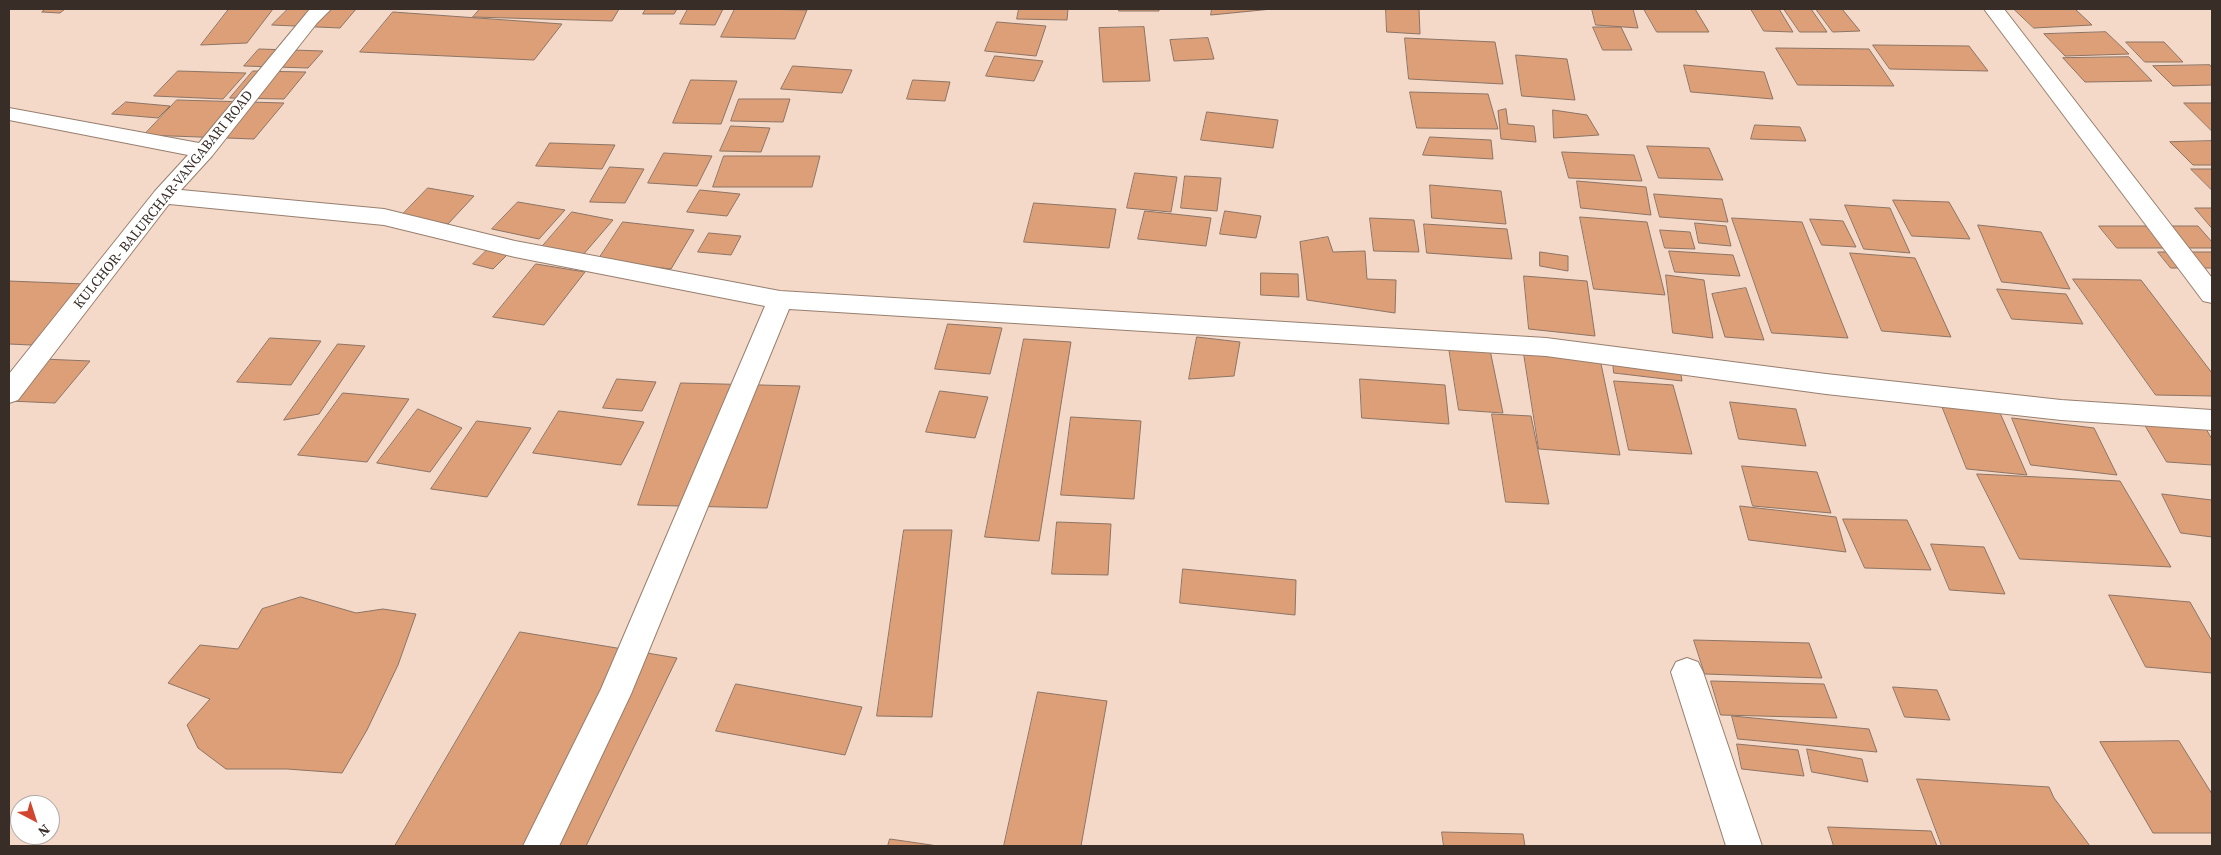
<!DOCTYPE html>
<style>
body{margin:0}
#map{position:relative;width:2221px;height:855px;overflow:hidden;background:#f4d8c8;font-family:"Source Serif 4",serif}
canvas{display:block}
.frame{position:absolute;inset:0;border:10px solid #382d27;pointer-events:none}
.north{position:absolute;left:10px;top:795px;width:50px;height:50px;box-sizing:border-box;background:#fff;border:1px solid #afaba9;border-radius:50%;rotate:140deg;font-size:14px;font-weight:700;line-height:20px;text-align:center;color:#382d27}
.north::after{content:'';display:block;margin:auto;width:18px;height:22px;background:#d24630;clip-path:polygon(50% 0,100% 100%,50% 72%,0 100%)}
</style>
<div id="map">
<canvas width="2221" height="855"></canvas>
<div class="frame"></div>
<div class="north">N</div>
</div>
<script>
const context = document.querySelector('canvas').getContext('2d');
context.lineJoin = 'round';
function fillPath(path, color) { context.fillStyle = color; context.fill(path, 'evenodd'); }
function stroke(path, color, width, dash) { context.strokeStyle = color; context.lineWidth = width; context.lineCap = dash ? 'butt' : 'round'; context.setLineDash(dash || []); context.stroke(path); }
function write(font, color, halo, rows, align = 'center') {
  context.font = font + ' "Source Serif 4",serif'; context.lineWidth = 4.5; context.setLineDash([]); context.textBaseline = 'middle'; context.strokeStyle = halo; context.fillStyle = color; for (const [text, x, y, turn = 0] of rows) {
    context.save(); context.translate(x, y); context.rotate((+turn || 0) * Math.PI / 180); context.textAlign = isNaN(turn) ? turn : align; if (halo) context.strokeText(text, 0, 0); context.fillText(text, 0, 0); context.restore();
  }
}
const building = new Path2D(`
 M 46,9 L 65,9 L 60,13 L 42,12 Z
 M 229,9 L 273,9 L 247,43 L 201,45 Z
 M 288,9 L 356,9 L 340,28 L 272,25 Z
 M 480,9 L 619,9 L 612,21 L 473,17 Z
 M 646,9 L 677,9 L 674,14 L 643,14 Z
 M 688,9 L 723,9 L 715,25 L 680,24 Z
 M 735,9 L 755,9 L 807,10 L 795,39 L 721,37 Z
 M 1019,9 L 1068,9 L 1067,20 L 1017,19 Z
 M 1119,9 L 1159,9 L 1159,11 L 1119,11 Z
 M 1212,9 L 1272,9 L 1211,15 Z
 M 1386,9 L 1419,9 L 1420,34 L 1387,32 Z
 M 1592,9 L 1633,9 L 1638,28 L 1596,25 Z
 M 1644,9 L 1695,9 L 1709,32 L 1657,32 Z
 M 1751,9 L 1779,9 L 1793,32 L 1764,31 Z
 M 1784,9 L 1811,9 L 1827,32 L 1800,32 Z
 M 1816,9 L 1842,9 L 1860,31 L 1833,32 Z
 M 2014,9 L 2075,9 L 2092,25 L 2034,28 Z
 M 393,12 L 562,24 L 534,60 L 360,52 Z
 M 997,22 L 1046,26 L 1036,56 L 985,51 Z
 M 1144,27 L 1150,81 L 1103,82 L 1099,28 Z
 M 1593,27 L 1621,27 L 1632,50 L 1603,50 Z
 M 2106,32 L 2129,54 L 2065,56 L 2044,34 Z
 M 1208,38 L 1214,59 L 1174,61 L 1170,40 Z
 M 1405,38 L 1495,42 L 1503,84 L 1409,79 Z
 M 2126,42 L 2164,42 L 2183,62 L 2145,62 Z
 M 1873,45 L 1969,46 L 1988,71 L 1890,69 Z
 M 1776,48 L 1869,49 L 1894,86 L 1798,85 Z
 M 259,49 L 323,51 L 308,68 L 244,66 Z
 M 1516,55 L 1567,59 L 1575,100 L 1522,96 Z
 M 995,56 L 1043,61 L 1034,81 L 986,76 Z
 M 2129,57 L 2152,81 L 2085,82 L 2063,58 Z
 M 1684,65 L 1764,72 L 1773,99 L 1691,92 Z
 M 2210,65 L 2212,68 L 2212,85 L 2173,86 L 2153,66 Z
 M 793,66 L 852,70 L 842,93 L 781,89 Z
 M 178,71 L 246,73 L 223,99 L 154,96 Z
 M 253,71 L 306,72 L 284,99 L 230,98 Z
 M 691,80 L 737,81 L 721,124 L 673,123 Z
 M 913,80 L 950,82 L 945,101 L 907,99 Z
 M 1410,92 L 1488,94 L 1498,129 L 1417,128 Z
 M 739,99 L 790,99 L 783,122 L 731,121 Z
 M 177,100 L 284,103 L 254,139 L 144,135 Z
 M 126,102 L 170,106 L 158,118 L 112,114 Z
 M 2184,103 L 2212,103 L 2212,131 Z
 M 1506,109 L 1508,124 L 1534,126 L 1536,142 L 1501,139 L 1498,111 Z
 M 1553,110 L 1587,115 L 1599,135 L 1554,138 Z
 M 1207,112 L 1278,120 L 1273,148 L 1201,140 Z
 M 1755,125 L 1800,127 L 1806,141 L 1751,139 Z
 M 731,126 L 770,128 L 761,152 L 720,151 Z
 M 1430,137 L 1491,140 L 1493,159 L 1423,155 Z
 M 2212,141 L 2212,165 L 2193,165 L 2170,142 Z
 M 550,143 L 615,145 L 602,169 L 536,166 Z
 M 1647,146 L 1709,148 L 1723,180 L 1659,178 Z
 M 1562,152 L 1634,155 L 1642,181 L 1569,178 Z
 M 664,153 L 712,156 L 697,186 L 648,183 Z
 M 724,156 L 820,156 L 812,187 L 713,187 Z
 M 610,167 L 644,169 L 625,203 L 590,202 Z
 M 2191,169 L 2212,169 L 2212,190 Z
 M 1135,173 L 1177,177 L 1171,212 L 1127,208 Z
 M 1185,176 L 1221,178 L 1217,211 L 1181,208 Z
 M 1577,181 L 1646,187 L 1651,215 L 1581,208 Z
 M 1430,185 L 1501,191 L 1506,224 L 1432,218 Z
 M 428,188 L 474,196 L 448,224 L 401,216 Z
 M 700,190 L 740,194 L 727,216 L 687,212 Z
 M 1654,194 L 1722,199 L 1728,222 L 1660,217 Z
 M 1893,200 L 1949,202 L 1970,239 L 1912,236 Z
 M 518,202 L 565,210 L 539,239 L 492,229 Z
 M 1034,203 L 1116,209 L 1109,248 L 1024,242 Z
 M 1845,205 L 1890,208 L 1910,253 L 1864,249 Z
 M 2195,208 L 2212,208 L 2212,228 Z
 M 1145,211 L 1211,218 L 1206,246 L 1138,239 Z
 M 1225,211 L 1261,216 L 1256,238 L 1220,234 Z
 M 572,212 L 613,220 L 582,256 L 541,248 Z
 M 1580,217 L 1647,222 L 1665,295 L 1594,289 Z
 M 1370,218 L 1414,220 L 1419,252 L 1374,251 Z
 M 1732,218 L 1802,222 L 1848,338 L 1772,333 Z
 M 1810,219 L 1843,221 L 1856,247 L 1822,245 Z
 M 623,222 L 694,230 L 671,269 L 598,260 Z
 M 1695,223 L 1726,226 L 1731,246 L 1699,243 Z
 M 1424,224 L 1507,229 L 1512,259 L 1427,253 Z
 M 1978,225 L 2041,232 L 2070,289 L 2002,282 Z
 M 2099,226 L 2198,226 L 2212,242 L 2212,248 L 2117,248 Z
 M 1660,230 L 1690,232 L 1695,249 L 1665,248 Z
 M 709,233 L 741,236 L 731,255 L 698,252 Z
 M 1328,237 L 1333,252 L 1365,251 L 1367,279 L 1396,280 L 1395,313 L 1307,300 L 1300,242 Z
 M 488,249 L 508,254 L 493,269 L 473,264 Z
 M 1669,251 L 1733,255 L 1740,276 L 1675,272 Z
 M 1540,252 L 1568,256 L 1568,271 L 1540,266 Z
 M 2158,252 L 2212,252 L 2212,268 L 2171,268 Z
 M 1850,253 L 1915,258 L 1951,337 L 1882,331 Z
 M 536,264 L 585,272 L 544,325 L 493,317 Z
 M 1261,273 L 1298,274 L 1299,297 L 1261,295 Z
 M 1666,275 L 1704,280 L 1713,338 L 1673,333 Z
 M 1524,276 L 1587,281 L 1595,336 L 1529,329 Z
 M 2073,279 L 2141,280 L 2212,373 L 2212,396 L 2156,395 Z
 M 9,281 L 85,284 L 31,345 L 9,344 Z
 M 1746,288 L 1764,340 L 1725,337 L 1712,294 Z
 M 1997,289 L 2066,294 L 2083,324 L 2012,319 Z
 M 948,324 L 1002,328 L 990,374 L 935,369 Z
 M 1197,337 L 1240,342 L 1234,376 L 1189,379 Z
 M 270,338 L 321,341 L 291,385 L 237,382 Z
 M 1024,339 L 1071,342 L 1039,541 L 985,537 Z
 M 338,344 L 365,346 L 319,414 L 284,420 Z
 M 1449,348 L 1490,350 L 1503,413 L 1459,410 Z
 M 1612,348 L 1678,356 L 1682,381 L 1614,373 Z
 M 1524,354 L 1600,359 L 1620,455 L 1539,449 Z
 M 42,359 L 90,361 L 55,403 L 9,401 L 9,397 Z
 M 617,379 L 656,382 L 642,411 L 603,408 Z
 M 1360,379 L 1445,385 L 1449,424 L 1362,418 Z
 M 1614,381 L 1673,385 L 1692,454 L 1629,450 Z
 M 681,383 L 800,386 L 767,508 L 638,505 Z
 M 940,391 L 988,397 L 975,438 L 926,432 Z
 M 343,393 L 409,399 L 367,462 L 298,455 Z
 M 1940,401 L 1997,406 L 2027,475 L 1967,469 Z
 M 1730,402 L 1796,409 L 1806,446 L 1739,439 Z
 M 418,409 L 462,428 L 430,472 L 377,463 Z
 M 559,411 L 644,422 L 621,465 L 533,453 Z
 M 1492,414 L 1531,416 L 1549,504 L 1506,502 Z
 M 1071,417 L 1141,421 L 1134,499 L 1061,495 Z
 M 2012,418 L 2094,428 L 2117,475 L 2031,465 Z
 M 477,421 L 531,428 L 487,497 L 431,489 Z
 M 2145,425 L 2206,429 L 2212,439 L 2212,465 L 2167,462 Z
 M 1742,466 L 1817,472 L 1831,513 L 1753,506 Z
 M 1977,474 L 2120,481 L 2171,567 L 2020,559 Z
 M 2162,494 L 2212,500 L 2212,537 L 2181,533 Z
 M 1740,506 L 1836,517 L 1846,552 L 1749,540 Z
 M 1843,519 L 1907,520 L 1931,570 L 1865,568 Z
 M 1057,522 L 1111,524 L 1108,575 L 1052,574 Z
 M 904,530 L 952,530 L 932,717 L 877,716 Z
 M 1931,544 L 1984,547 L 2005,594 L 1950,590 Z
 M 1183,569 L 1296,580 L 1295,615 L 1180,603 Z
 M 2109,595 L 2190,602 L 2212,641 L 2212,673 L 2146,667 Z
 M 301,597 L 356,613 L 383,609 L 416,614 L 398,665 L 367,730 L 342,773 L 287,769 L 226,769 L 198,748 L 187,725 L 210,699 L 168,683 L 200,645 L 238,649 L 262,609 Z
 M 520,632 L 677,658 L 586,846 L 395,846 Z
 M 1694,640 L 1809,643 L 1822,678 L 1705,674 Z
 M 1711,681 L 1824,684 L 1837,718 L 1721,715 Z
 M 736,684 L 862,707 L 845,755 L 716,731 Z
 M 1893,687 L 1937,690 L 1950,720 L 1905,717 Z
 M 1038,692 L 1107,701 L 1081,846 L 1004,846 Z
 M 1732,716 L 1869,729 L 1877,752 L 1738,739 Z
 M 2179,741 L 2212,794 L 2212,833 L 2153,833 L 2100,742 Z
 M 1737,744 L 1798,750 L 1804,776 L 1742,769 Z
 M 1807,749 L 1862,759 L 1868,782 L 1812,772 Z
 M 1917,779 L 2049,787 L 2054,798 L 2090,846 L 1942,846 Z
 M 1828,827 L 1931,831 L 1937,846 L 1834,846 Z
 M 1442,832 L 1523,834 L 1525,846 L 1444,846 Z
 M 890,839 L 938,846 L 888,846 Z`);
const street = new Path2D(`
 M 310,9 L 331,9 L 317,23 L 212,156 L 181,190 L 384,209 L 515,241 L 780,291 L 1546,338 L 1826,374 L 2061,400 L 2212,410 L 2212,430 L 2061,420 L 1826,394 L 1546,356 L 789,309 L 631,694 L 559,846 L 523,846 L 601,689 L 765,306 L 515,257 L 384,225 L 169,204 L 18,400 L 9,403 L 9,374 L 155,191 L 188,155 L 9,120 L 9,108 L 199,143 Z
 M 1984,9 L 2004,9 L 2212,278 L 2212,303 L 2203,301 Z
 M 1687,658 L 1698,662 L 1703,672 L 1762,846 L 1726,846 L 1671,672 L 1676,662 Z`);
const streetNames = [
 ["KULCHOR- BALURCHAR-VANGABARI ROAD",164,200,-51]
];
fillPath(building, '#dc9f77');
stroke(building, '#8c7465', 1);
stroke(street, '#977f6f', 2);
fillPath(street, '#fff');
write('14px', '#382d27', '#fff', streetNames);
</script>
